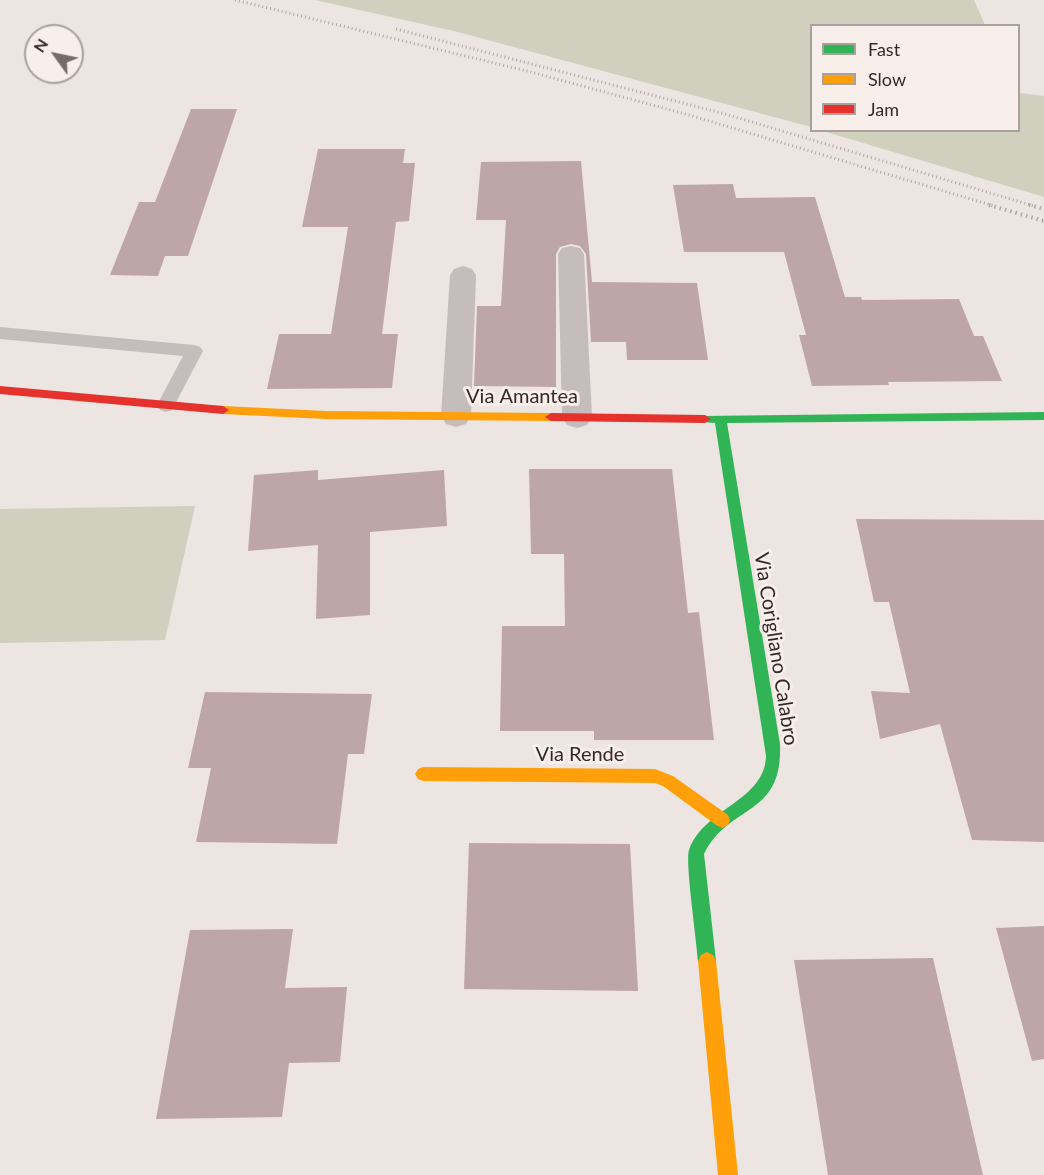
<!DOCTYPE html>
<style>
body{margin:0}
#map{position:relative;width:1044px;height:1175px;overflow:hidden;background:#ece5e2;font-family:Lato,sans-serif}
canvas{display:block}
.legend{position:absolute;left:810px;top:24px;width:210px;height:108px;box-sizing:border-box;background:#f8eeea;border:2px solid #aaa09d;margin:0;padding:8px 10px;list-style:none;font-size:18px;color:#352a29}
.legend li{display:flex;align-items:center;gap:12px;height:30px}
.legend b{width:30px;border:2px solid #aaa09d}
.north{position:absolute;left:24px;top:24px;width:60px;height:60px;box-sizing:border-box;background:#f8eeea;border:2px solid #aaa09d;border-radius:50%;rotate:303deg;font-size:16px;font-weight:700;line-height:24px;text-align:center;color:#352a29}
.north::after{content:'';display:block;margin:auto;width:21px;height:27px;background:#756b6a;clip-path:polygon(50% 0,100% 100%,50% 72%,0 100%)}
</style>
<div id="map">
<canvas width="1044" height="1175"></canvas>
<ul class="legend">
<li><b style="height:8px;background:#30b455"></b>Fast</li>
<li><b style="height:8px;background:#ff9f0a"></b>Slow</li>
<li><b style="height:8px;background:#e5322d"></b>Jam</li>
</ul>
<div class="north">N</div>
</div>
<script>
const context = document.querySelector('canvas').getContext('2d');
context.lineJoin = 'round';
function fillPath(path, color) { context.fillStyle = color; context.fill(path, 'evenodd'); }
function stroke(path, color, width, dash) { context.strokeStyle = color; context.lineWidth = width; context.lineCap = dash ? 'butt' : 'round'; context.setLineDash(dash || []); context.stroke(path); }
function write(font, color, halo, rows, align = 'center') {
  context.font = font + ' Lato,sans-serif'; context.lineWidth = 6; context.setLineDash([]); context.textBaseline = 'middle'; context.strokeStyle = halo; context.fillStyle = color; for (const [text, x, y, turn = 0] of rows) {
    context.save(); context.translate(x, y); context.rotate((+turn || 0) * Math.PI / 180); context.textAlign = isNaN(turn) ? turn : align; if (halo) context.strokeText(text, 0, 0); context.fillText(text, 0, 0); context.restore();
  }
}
const green = new Path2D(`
 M 315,0 L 974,0 L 985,25 L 812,26 L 811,127 L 458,32 Z
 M 1019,93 L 1044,96 L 1044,197 L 823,131 L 1018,130 Z
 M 195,506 L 165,640 L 0,643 L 0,509 Z`);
const building = new Path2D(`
 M 191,109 L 237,109 L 188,256 L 165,256 L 158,276 L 110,275 L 139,202 L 155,202 Z
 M 318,149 L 405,149 L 403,163 L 415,163 L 409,221 L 396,222 L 382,334 L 398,334 L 392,388 L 267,389 L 279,334 L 331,334 L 348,227 L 302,227 Z
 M 581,161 L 592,282 L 697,283 L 708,360 L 627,360 L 626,342 L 591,342 L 586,254 L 580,246 L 571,244 L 560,247 L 556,254 L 556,387 L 474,386 L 477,306 L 501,306 L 506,220 L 476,220 L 481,162 Z
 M 733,184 L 736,198 L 815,197 L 845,297 L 861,297 L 862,300 L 959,299 L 974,336 L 983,336 L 1002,381 L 888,382 L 889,385 L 812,386 L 799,335 L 806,335 L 784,252 L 684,252 L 673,185 Z
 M 529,469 L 672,469 L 688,613 L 699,612 L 714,740 L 594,740 L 594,731 L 500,731 L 502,626 L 565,626 L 564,554 L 531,554 Z
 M 318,470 L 318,480 L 444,470 L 447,526 L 370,532 L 370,615 L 316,619 L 318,545 L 248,551 L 254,475 Z
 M 856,519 L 1044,520 L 1044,842 L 972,840 L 940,724 L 880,739 L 871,691 L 910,693 L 889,602 L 874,602 Z
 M 205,692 L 372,694 L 364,754 L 348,754 L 337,844 L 196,842 L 211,768 L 188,768 Z
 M 469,843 L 630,844 L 638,991 L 464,989 Z
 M 1044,926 L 1044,1059 L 1032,1061 L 996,928 Z
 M 293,929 L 285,988 L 347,987 L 340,1062 L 289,1063 L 282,1117 L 156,1119 L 190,930 Z
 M 933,958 L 983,1175 L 828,1175 L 794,960 Z`);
const lane = new Path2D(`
 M 0,327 L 194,345 L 200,347 L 203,351 L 172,410 L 166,412 L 160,410 L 157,405 L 183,356 L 0,339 Z`);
const street = new Path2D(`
 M 571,246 L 580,248 L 584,254 L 592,417 L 587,425 L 577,428 L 567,425 L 562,417 L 558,254 L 562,248 Z
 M 463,266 L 472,269 L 476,275 L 471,416 L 466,424 L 456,427 L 446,424 L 441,416 L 450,275 L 454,269 Z`);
const fast = new Path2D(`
 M 1044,412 L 1044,420 L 727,423 L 780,744 C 783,818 729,803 704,854 L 716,961 L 713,967 L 707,970 L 701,967 L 698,961 C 697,942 685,862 689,850 C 704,808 765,801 766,756 L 715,423 L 701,422 L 699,419 L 701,416 Z`);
const slow = new Path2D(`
 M 223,406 L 326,411 L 551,413 L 557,417 L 551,421 L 326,419 L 223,414 L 217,410 Z
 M 423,767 L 655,769 L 673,776 L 728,815 L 730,820 L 728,825 L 722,828 L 716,825 L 663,786 L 655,783 L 423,781 L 418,779 L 415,774 L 418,769 Z
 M 707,952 L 713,955 L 716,961 L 738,1175 L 718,1175 L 698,961 L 701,955 Z`);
const jam = new Path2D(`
 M 0,386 L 223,406 L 229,410 L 223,414 L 0,394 Z
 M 551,413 L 705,415 L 711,419 L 705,423 L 551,421 L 545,417 Z`);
const railFar1 = new Path2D(`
 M 235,0 L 531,72 L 689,115 L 994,206
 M 396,29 L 725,114 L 1034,206`);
const rail = new Path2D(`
 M 989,205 L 1044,221
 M 1029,205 L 1044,209`);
const streetNames = [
 ["Via Amantea",522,397],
 ["Via Corigliano Calabro",776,649,81],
 ["Via Rende",580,755]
];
fillPath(green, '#d1cfbd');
fillPath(building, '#bea6a6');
fillPath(lane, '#c5bdbb');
fillPath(street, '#c5bdbb');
fillPath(fast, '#30b455');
fillPath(slow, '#ff9f0a');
fillPath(jam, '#e5322d');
stroke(railFar1, '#ada6a5', 3, [1, 3]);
stroke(rail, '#ada6a5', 4, [1.5, 4]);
write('20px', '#352a29', '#f8eeea', streetNames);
</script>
